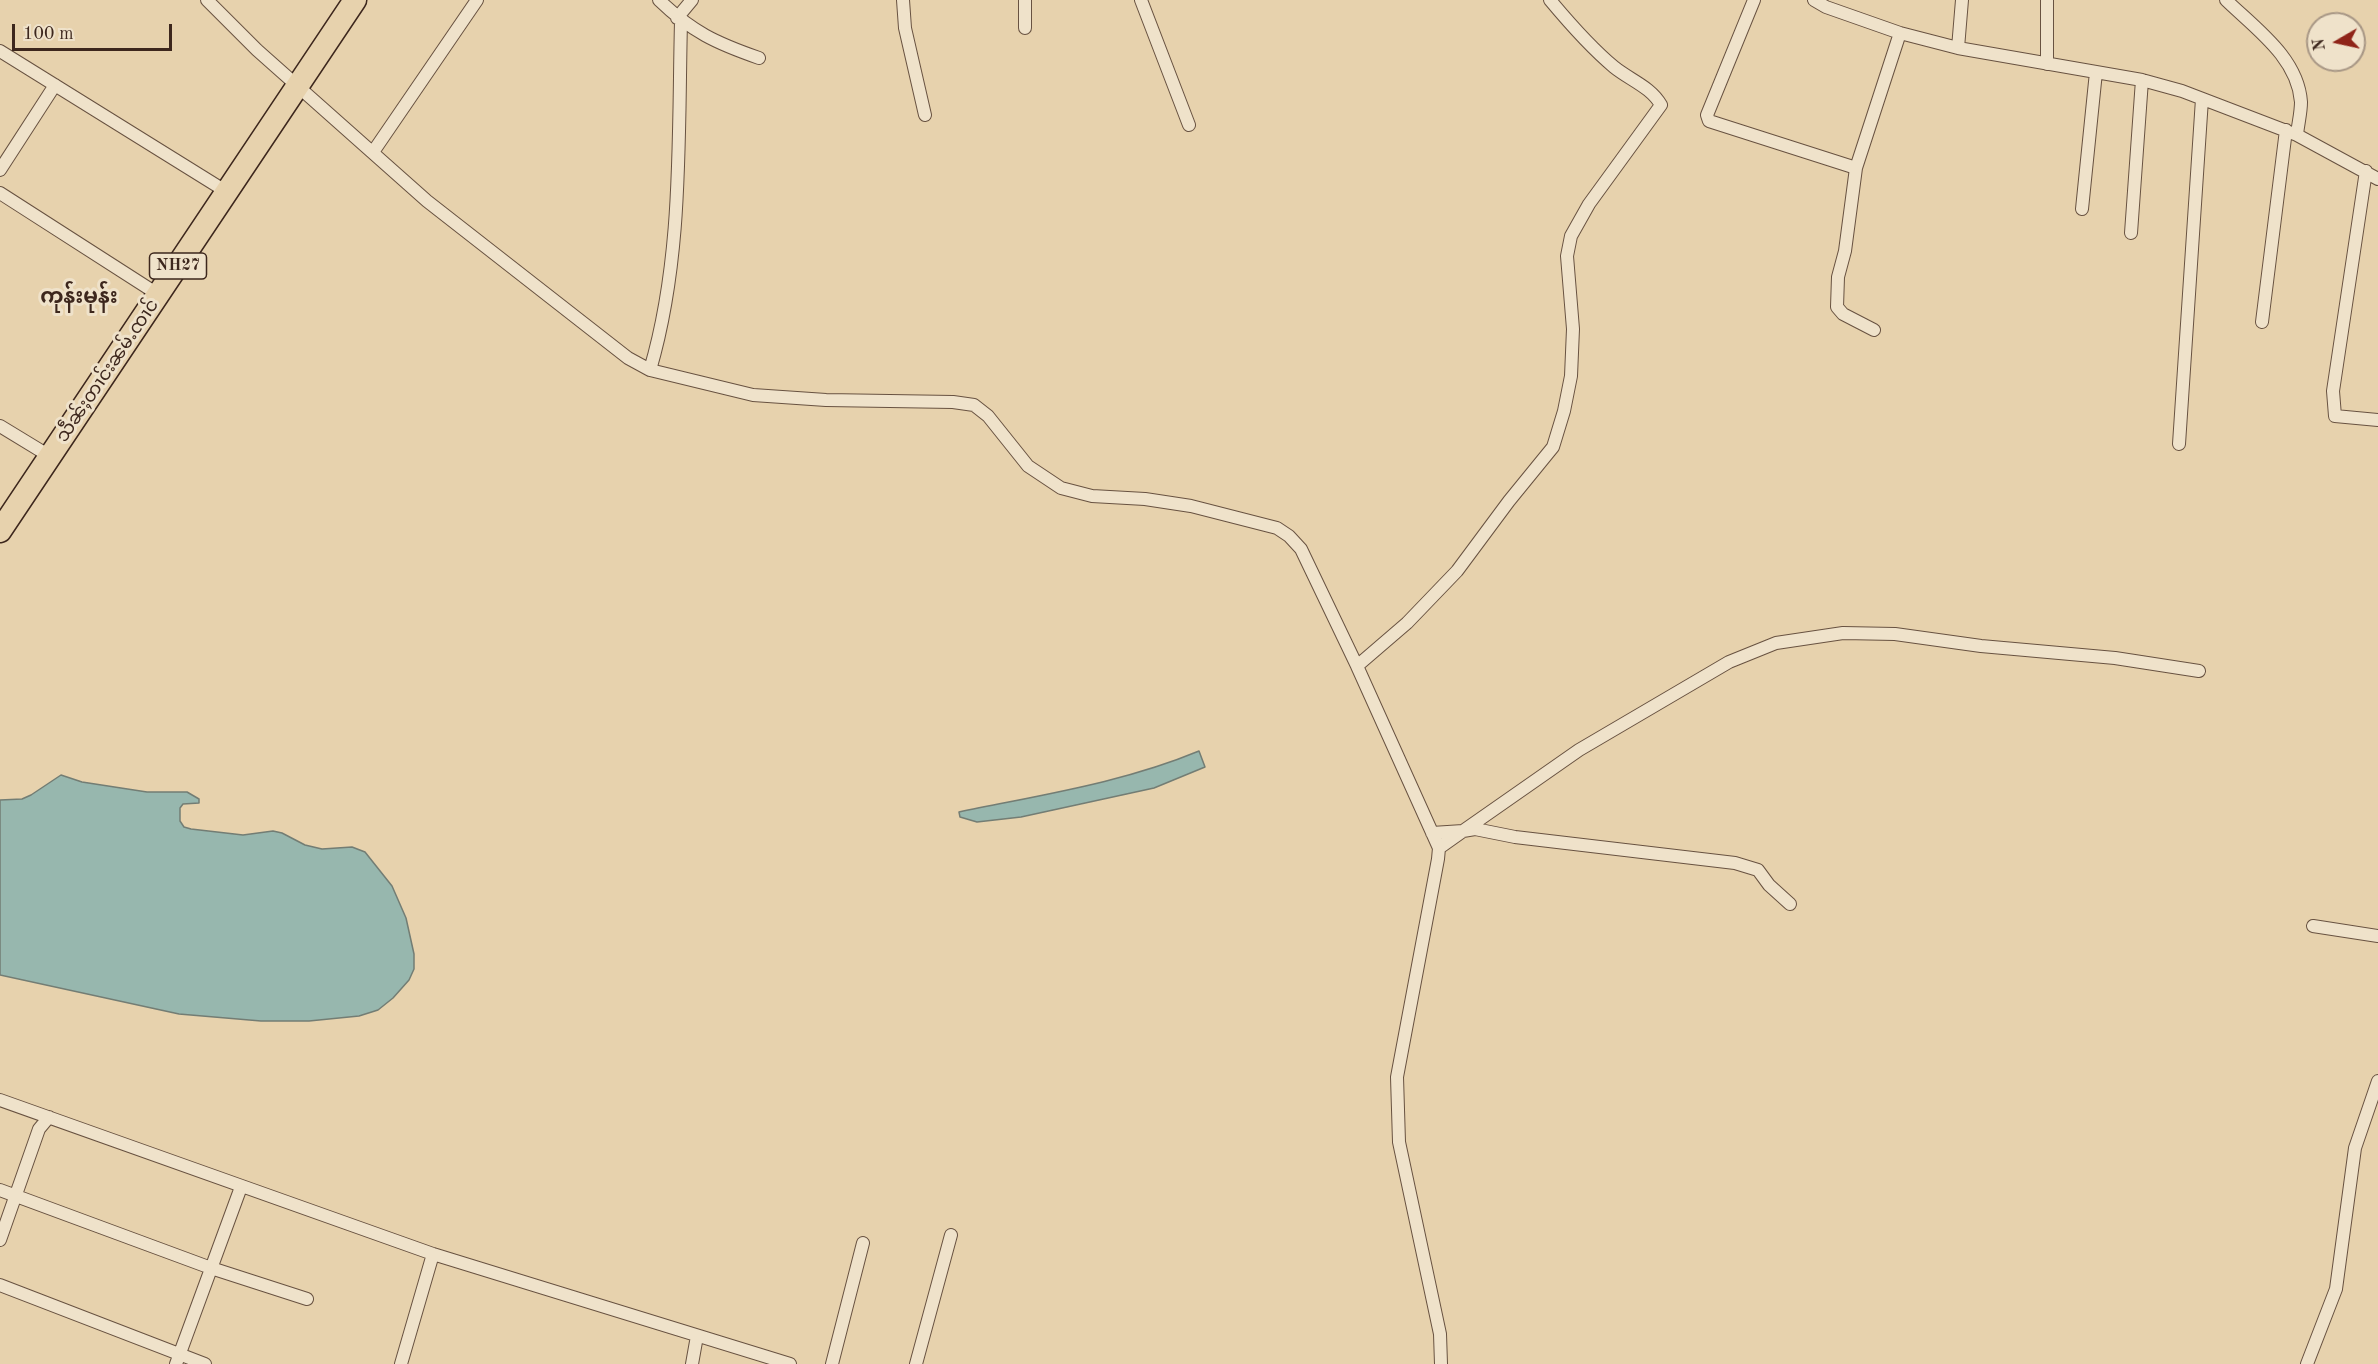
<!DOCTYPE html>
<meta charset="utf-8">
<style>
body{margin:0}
#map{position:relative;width:2378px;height:1364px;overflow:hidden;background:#e7d2ad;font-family:"Old Standard TT",serif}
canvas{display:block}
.north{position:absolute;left:2306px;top:12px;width:60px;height:60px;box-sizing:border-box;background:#efe2ca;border:2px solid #a89785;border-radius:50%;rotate:261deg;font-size:16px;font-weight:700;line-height:24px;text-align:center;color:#3d271d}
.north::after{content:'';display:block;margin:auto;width:21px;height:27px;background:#8f2418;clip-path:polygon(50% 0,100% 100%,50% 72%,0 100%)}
.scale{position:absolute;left:12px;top:24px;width:160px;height:27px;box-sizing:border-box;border:3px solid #3d271d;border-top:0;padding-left:8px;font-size:18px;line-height:21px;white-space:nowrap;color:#3d271d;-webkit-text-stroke:4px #efe2ca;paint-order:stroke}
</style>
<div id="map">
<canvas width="2378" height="1364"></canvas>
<div class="north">N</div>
<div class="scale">100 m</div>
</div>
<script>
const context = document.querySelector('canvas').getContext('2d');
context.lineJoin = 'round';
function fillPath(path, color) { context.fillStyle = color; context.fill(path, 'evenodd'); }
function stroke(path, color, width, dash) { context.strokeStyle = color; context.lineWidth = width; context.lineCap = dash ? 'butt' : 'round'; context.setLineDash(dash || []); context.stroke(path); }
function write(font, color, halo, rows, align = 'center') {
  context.font = font + ' "Old Standard TT","Noto Sans Myanmar",serif'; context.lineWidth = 6; context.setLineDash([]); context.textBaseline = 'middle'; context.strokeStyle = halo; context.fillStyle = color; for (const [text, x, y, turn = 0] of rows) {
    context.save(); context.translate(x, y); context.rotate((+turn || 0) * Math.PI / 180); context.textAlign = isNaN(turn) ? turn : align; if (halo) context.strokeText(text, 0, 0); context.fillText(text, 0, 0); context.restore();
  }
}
const water = new Path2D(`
 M 1199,751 L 1205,767 L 1154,788 L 1021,817 L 977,822 L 960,817 L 959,812 C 1040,795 1122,783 1199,751 Z
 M 61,775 L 82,782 L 147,792 L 187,792 L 199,799 L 199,803 L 183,804 L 180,808 L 180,821 L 184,827 L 191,829 L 243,835 L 273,831 L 282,833 L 305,845 L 322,849 L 352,847 L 365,852 L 392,886 L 406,918 L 414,954 L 414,969 L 409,980 L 393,998 L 378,1010 L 359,1016 L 309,1021 L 261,1021 L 179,1014 L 0,975 L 0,800 L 22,799 L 31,795 Z`);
const street = new Path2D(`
 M 207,0 L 257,50 L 427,201 L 628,358 L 650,370 L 753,395 L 826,400 L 953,402 L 974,405 L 988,416 L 1028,466 L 1061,488 L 1092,496 L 1145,499 L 1191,506 L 1277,528 L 1289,536 L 1301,549 L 1357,666 L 1439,848 L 1438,859 L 1397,1077 L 1399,1142 L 1440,1334 L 1441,1364
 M 659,0 C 692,32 716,43 759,58
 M 903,0 L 905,28 L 925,115
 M 1025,0 L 1025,28
 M 1141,0 L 1189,125
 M 1754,0 L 1707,115 L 1709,121 L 1856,168
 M 1814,0 L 1826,7 L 1900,33 L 1958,48 L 2142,80 L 2182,91 L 2297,135 L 2378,179
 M 2047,0 L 2047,64
 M 2226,0 C 2256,29 2298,58 2301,102 C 2301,113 2298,124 2297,135
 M 677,18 L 692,0
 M 1958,48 L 1962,0
 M 0,51 L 227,192
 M 373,152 L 477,0
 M 0,170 L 55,85
 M 2366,171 L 2333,391 L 2335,416 L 2378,420
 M 0,193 L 159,295
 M 2082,209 L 2096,72
 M 2131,233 L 2142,80
 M 2262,322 L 2286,130
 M 1874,330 L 1843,314 L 1837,307 L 1838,277 L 1845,251 L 1856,168 L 1900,33
 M 650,370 C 683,258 678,138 681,22
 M 0,426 L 51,457
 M 2179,444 L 2202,99
 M 1357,666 L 1407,623 L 1457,571 L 1509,501 L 1553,447 L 1564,411 L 1571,376 L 1573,329 L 1567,256 L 1571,236 L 1589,204 L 1661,105 C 1651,87 1630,80 1614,67 C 1590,47 1570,24 1550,0
 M 1432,833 L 1463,831 L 1579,750 L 1729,662 L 1776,643 L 1843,633 L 1895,634 L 1981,646 L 2115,658 L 2199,671
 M 1439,848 L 1463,831 L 1475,829 L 1515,837 L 1735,863 L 1758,870 L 1769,885 L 1790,904
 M 2313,926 L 2378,936
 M 0,1100 L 433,1254 L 790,1364
 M 0,1190 L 211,1268 L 307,1299
 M 0,1240 L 39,1129 L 49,1117
 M 0,1285 L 205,1364
 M 176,1364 L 241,1187
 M 401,1364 L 433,1254
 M 692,1364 L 697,1336
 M 832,1364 L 863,1243
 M 916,1364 L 951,1235
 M 2307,1364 L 2336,1289 L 2355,1148 L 2378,1081`);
const highway = new Path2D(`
 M 0,531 L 355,0`);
const shields = [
 [178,266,57]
];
const shieldNames = [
 ["NH27",178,266]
];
const streetNames = [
 ["သဵၼ်ႈတၢင်းၼမ်ႉၸၢင်",108,371,-56]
];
const quarterNames = [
 ["ကုန်းမုန်း",79,297]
];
fillPath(water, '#97b7ae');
stroke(water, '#737d74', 1.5);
stroke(street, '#685241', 14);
stroke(highway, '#3d271d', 25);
stroke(street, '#efe2ca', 12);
stroke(highway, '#e7d2ad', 22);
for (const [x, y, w] of shields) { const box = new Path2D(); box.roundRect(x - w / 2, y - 13, w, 26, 4.5); context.fillStyle = '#efe2ca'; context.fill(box); stroke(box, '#3d271d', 1.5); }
write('bold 16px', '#3d271d', null, shieldNames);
write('18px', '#3d271d', '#efe2ca', streetNames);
write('bold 21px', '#3d271d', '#efe2ca', quarterNames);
</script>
